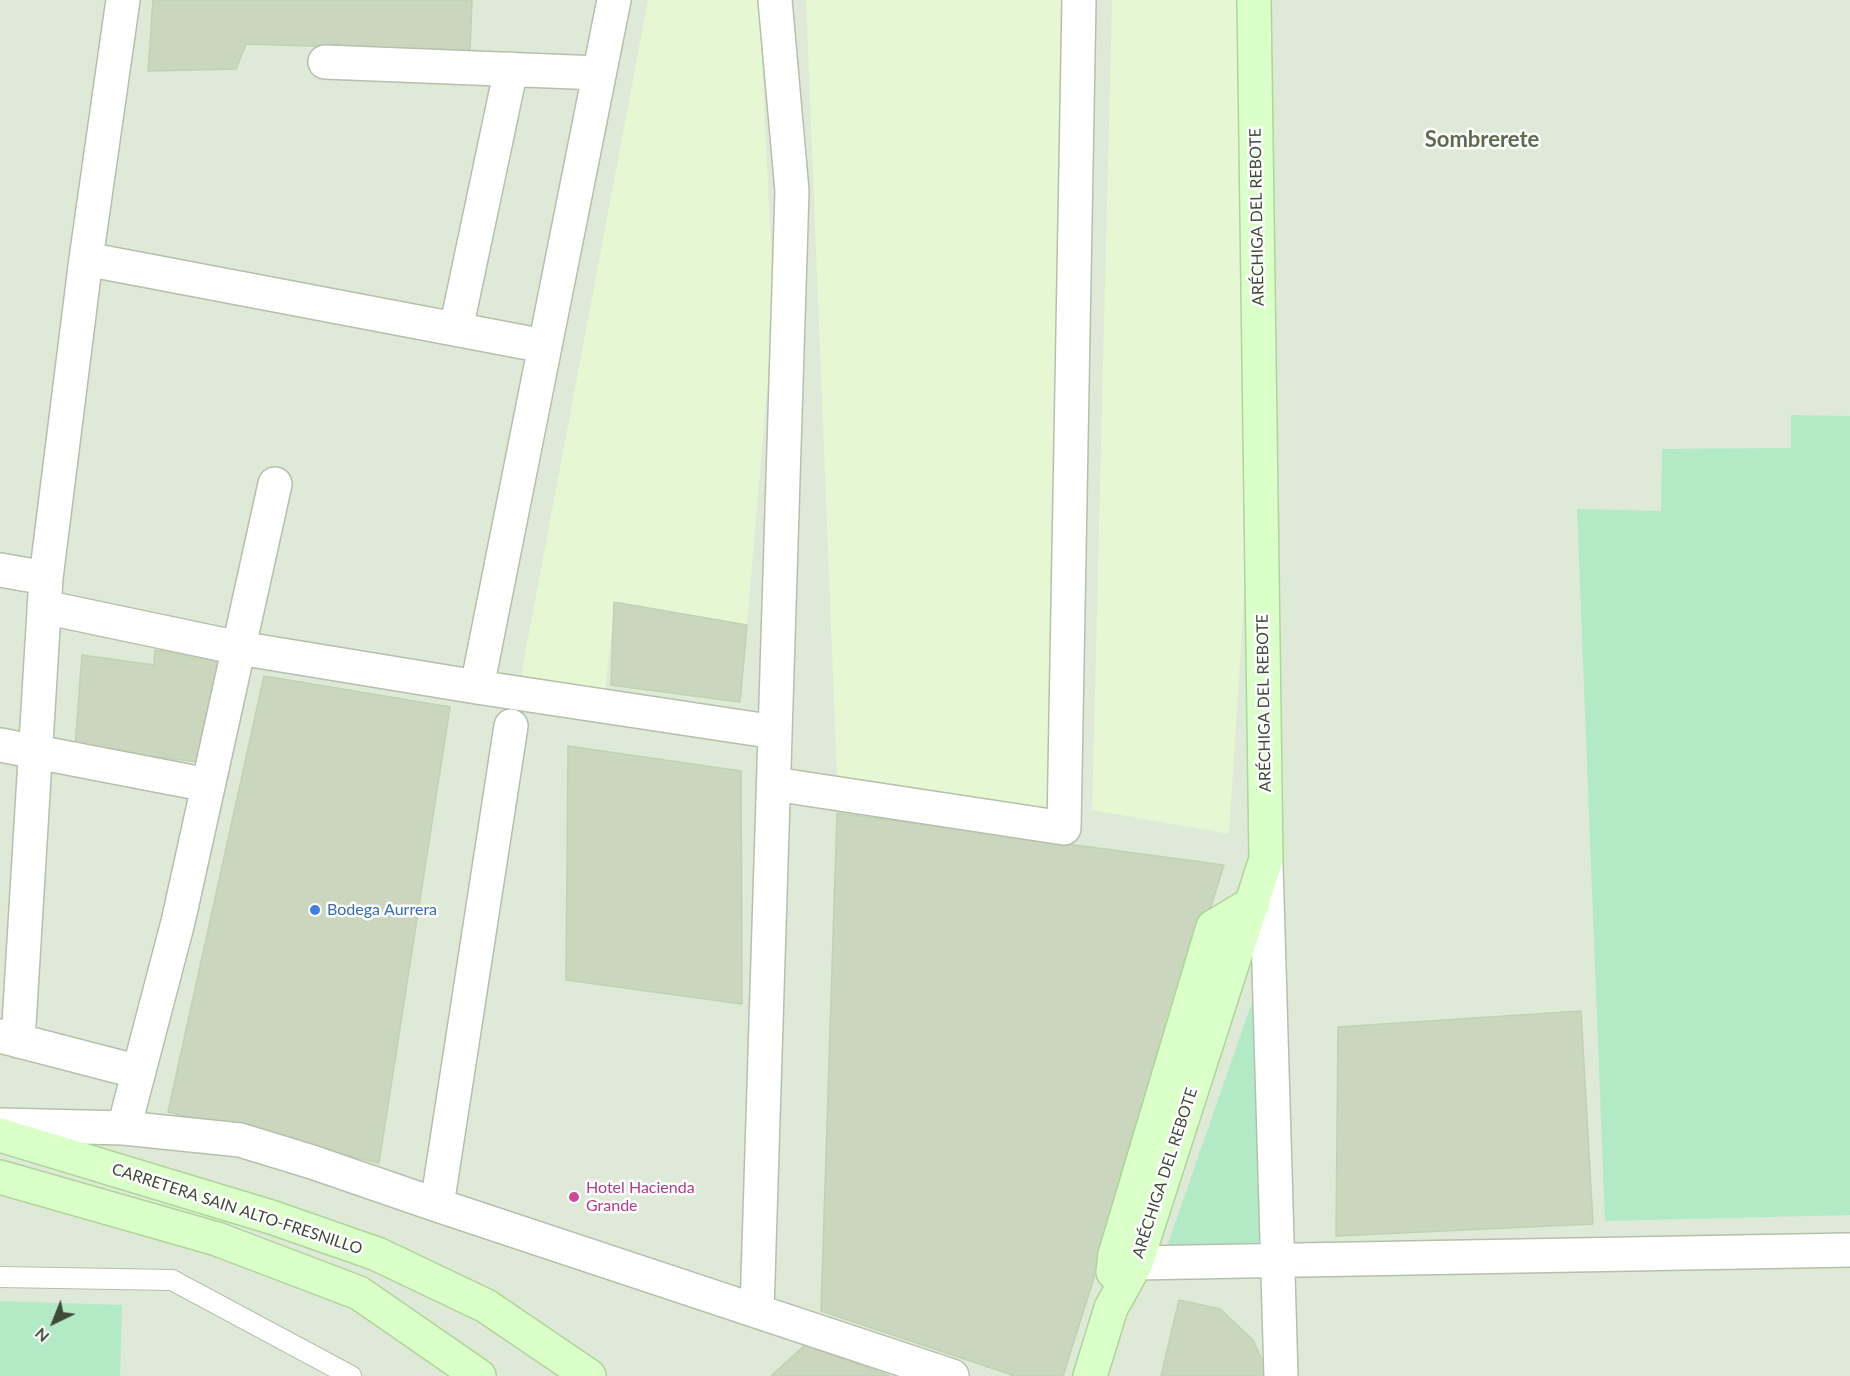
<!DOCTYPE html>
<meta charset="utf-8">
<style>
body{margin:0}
#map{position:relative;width:1850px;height:1376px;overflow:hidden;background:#edf5e9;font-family:Lato,sans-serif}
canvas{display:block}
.north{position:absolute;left:24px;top:1292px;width:60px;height:60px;-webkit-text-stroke:4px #fff;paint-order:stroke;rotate:223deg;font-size:16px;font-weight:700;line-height:24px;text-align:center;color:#3f4937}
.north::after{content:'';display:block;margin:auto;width:21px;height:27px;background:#3f4937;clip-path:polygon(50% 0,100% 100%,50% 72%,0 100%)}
</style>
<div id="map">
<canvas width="1850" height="1376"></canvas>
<div class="north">N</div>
</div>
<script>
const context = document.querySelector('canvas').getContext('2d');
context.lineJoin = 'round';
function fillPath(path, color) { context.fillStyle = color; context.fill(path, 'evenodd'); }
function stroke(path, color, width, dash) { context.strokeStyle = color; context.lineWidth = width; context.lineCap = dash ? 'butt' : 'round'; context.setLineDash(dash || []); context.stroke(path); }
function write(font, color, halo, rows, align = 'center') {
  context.font = font + ' Lato,sans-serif'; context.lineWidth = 5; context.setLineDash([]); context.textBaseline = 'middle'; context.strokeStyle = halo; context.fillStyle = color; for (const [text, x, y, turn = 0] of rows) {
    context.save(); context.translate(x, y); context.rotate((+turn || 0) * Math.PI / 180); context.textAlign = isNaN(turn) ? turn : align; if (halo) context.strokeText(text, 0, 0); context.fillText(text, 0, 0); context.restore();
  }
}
const residential = new Path2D(`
 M 0,0 L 1850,0 L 1850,1376 L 0,1376 Z`);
const commercial = new Path2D(`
 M 648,0 L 759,0 L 774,309 L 747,625 L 615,602 L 605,691 L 521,675 Z
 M 806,0 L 1072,0 L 1050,809 L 837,777 Z
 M 1112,0 L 1242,0 L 1248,537 L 1229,834 L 1092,810 Z`);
const green = new Path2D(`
 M 1791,415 L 1850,416 L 1850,1215 L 1605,1221 L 1577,509 L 1661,511 L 1662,449 L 1791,448 Z
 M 1265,965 L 1272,1255 L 1164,1255 Z
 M 0,1301 L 122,1305 L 120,1376 L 0,1376 Z`);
const building = new Path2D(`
 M 153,0 L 472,0 L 470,51 L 246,44 L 236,69 L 148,71 Z
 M 614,602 L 747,625 L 740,702 L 611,685 Z
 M 155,650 L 225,662 L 206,763 L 75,747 L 82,655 L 154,665 Z
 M 264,676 L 450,707 L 379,1163 L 168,1112 Z
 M 568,746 L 741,771 L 742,1004 L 566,980 Z
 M 837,813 L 1224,865 L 1063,1376 L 1015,1376 L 821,1311 Z
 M 1581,1011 L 1593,1224 L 1336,1236 L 1338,1027 Z
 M 1179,1300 L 1220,1309 L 1253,1340 L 1263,1363 L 1266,1376 L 1161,1376 Z
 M 805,1345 L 890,1376 L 771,1376 Z`);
const lane = new Path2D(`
 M 0,1277 L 172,1280 L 351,1376`);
const street = new Path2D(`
 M 325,62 L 599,73
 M 86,259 L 544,346
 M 456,329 L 511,69
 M 0,570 L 46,578
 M 44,607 L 239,648 L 477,687 L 775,732
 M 477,687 L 614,0
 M 0,745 L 208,785
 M 774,784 L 1064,828 L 1079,0
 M 1266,865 L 1281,1376
 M 0,1036 L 139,1072
 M 18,1041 L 46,578 L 86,259 L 123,0
 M 0,1125 L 124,1128 L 240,1140 L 312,1162 L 437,1205 L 952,1376
 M 124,1128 L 178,922 L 275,484
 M 437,1205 L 511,726
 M 1115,1255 L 1136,1263 L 1850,1250
 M 757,1311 L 792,191 L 775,0`);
const secondary = new Path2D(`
 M 0,1135 L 271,1217 L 377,1254 L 486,1306 L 589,1376
 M 0,1177 L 217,1239 L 359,1293 L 479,1376
 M 1113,1272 L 1115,1255 L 1213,927 L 1253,903
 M 1090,1376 L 1111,1308 L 1136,1263 L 1266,859 L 1254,0`);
const markers = [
 [315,910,6,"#3f7fe0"],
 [574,1197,6,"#d1479c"]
];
const streetNames = [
 ["ARÉCHIGA DEL REBOTE",1257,217,-91],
 ["ARÉCHIGA DEL REBOTE",1264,703,-91],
 ["ARÉCHIGA DEL REBOTE",1165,1173,-72],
 ["CARRETERA SAIN ALTO-FRESNILLO",237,1209,18]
];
const shopNames = [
 ["Bodega Aurrera",327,910]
];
const hotelNames = [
 ["Hotel Hacienda",586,1188],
 ["Grande",586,1206]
];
const districtNames = [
 ["Sombrerete",1482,140]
];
fillPath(residential, '#dee9d7');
fillPath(commercial, '#e6f7d4');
fillPath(green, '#b1eac5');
fillPath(building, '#cad7be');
stroke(building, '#c1d2b1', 1.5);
stroke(lane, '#b5c0ab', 22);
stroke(street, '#b5c0ab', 36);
stroke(secondary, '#add698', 36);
stroke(lane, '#fff', 20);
stroke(street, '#fff', 33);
stroke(secondary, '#dbffc8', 33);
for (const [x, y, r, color] of markers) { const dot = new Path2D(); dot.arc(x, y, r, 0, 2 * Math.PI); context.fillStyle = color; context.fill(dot); stroke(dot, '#fff', 2); }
write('16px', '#3f4937', '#fff', streetNames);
write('16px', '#366cbe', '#fff', shopNames, 'left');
write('16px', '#b23c85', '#fff', hotelNames, 'left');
write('bold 22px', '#5d6c4e', '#fff', districtNames);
</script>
